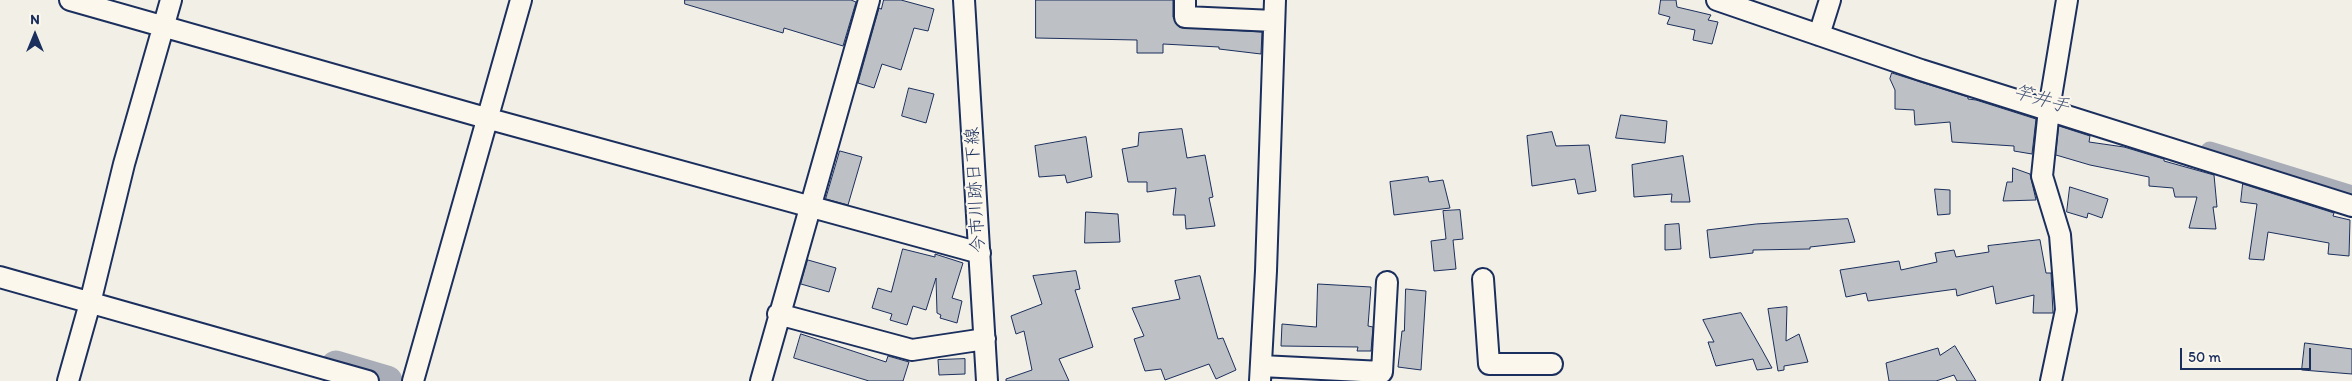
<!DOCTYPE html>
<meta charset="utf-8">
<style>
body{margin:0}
#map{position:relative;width:2352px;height:381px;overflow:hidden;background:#f2efe6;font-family:Itim,sans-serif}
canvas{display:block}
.north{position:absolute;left:10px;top:10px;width:50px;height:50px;-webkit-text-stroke:4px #fbf7ec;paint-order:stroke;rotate:0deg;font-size:14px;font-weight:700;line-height:20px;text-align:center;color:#1b2f5e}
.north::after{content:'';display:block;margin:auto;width:18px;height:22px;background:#1b2f5e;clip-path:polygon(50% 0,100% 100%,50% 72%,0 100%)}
.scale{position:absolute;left:2180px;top:348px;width:131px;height:22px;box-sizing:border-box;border:2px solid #1b2f5e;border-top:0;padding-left:6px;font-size:15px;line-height:18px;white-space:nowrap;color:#1b2f5e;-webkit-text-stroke:4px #fbf7ec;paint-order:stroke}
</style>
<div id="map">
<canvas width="2352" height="381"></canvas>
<div class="north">N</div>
<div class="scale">50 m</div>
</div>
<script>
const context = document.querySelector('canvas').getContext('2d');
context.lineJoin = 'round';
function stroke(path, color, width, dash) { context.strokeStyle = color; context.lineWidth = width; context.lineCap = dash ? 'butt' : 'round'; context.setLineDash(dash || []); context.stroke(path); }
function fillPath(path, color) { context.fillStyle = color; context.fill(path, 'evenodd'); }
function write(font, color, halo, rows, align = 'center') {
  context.font = font + ' Itim,"Klee One",sans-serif'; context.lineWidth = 4; context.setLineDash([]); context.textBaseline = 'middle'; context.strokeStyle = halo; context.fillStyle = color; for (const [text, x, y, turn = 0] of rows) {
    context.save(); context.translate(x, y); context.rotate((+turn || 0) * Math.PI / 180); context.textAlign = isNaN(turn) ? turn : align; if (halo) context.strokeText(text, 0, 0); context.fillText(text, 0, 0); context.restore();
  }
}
const canal = new Path2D(`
 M 2210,151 L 2352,195`);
const river = new Path2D(`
 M 336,366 L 387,381`);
const building = new Path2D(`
 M 685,0 L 851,0 L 856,2 L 843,46 L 784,28 L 783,33 L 685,4 Z
 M 884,0 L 901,0 L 934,9 L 928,31 L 914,28 L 901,70 L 882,64 L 874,88 L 858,83 L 879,8 L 881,9 Z
 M 1036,0 L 1173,0 L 1173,17 L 1179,27 L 1262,32 L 1261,54 L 1219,49 L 1219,47 L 1163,44 L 1163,53 L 1137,53 L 1137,40 L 1036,38 Z
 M 1661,0 L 1676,0 L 1677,7 L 1711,15 L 1708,20 L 1718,22 L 1712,44 L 1693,40 L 1695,30 L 1667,24 L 1670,17 L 1659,14 Z
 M 1892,73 L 1968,97 L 1968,99 L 1976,100 L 2036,119 L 2032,154 L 2014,151 L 2014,146 L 1952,142 L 1950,122 L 1915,125 L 1914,110 L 1895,109 L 1895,90 L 1890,79 Z
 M 909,88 L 934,94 L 926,123 L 902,116 Z
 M 1621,115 L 1667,121 L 1665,143 L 1616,138 Z
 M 2059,126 L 2090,136 L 2089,142 L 2124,147 L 2164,159 L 2164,161 L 2214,175 L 2217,207 L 2213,207 L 2216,229 L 2189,228 L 2197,197 L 2175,197 L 2173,188 L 2149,186 L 2149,177 L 2090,165 L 2056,155 Z
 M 1182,129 L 1187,158 L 1205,155 L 1213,197 L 1209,198 L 1215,226 L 1186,229 L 1185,215 L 1173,215 L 1176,188 L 1147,192 L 1147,182 L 1128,182 L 1122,149 L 1138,146 L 1139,133 Z
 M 1552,132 L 1556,146 L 1589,145 L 1596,191 L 1578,194 L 1575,179 L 1532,186 L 1527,136 Z
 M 1086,137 L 1092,177 L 1067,183 L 1065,175 L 1039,177 L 1035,146 Z
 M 840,151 L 862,157 L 848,205 L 826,199 Z
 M 1683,156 L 1690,202 L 1671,202 L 1672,194 L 1634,197 L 1632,165 Z
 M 2013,168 L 2030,174 L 2036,200 L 2003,201 L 2007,182 L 2012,182 Z
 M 1428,177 L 1429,182 L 1443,180 L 1450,208 L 1394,215 L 1390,182 Z
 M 2243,184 L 2334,213 L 2333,216 L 2350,220 L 2349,256 L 2328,254 L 2329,243 L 2268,232 L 2264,260 L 2249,259 L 2257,204 L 2241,202 Z
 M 2070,187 L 2108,199 L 2102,218 L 2088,213 L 2087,218 L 2067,212 Z
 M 1935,189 L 1950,190 L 1950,214 L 1938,215 Z
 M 1460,210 L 1463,239 L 1453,240 L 1456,269 L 1434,271 L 1431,241 L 1446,239 L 1443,211 Z
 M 1086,212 L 1118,214 L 1120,242 L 1085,243 Z
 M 1848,219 L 1855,242 L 1810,247 L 1810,249 L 1753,250 L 1753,253 L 1710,258 L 1707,230 L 1756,224 Z
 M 1679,224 L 1681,249 L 1665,250 L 1665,225 Z
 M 2040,240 L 2046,273 L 2051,273 L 2053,313 L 2033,313 L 2034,295 L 1996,304 L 1993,286 L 1957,296 L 1956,289 L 1868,301 L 1866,293 L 1846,297 L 1840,270 L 1899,261 L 1901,270 L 1937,262 L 1935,253 L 1954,250 L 1956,257 L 1989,252 L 1988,246 Z
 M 903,249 L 935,257 L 935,254 L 963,263 L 952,298 L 962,301 L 957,323 L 940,318 L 941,315 L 937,313 L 936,278 L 926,310 L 913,306 L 907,325 L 890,320 L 892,314 L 872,308 L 878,288 L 891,292 Z
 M 808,260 L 836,268 L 829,292 L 801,284 Z
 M 1076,271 L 1080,289 L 1075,290 L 1093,347 L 1059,359 L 1069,381 L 1006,381 L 1006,379 L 1032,370 L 1024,331 L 1016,334 L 1011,316 L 1042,304 L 1033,276 Z
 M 1200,276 L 1218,339 L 1223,338 L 1236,370 L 1216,379 L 1209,364 L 1165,380 L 1161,369 L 1145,371 L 1134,339 L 1144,336 L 1132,308 L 1180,299 L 1175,281 Z
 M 1318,284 L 1371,287 L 1368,326 L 1373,327 L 1371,351 L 1357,351 L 1358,347 L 1281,346 L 1282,324 L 1316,327 Z
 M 1406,289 L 1426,291 L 1421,370 L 1398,367 L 1402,331 L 1404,331 Z
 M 1787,307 L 1786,341 L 1799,334 L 1808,362 L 1784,366 L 1784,370 L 1778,371 L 1768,309 Z
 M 1741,313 L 1761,348 L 1772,368 L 1757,370 L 1753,359 L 1716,366 L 1708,342 L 1714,342 L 1703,320 Z
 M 801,334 L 886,362 L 888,356 L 909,362 L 903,381 L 869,381 L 794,358 Z
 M 2305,343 L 2352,349 L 2352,374 L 2302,370 Z
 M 1955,346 L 1976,381 L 1957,381 L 1954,375 L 1936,381 L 1889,381 L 1886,363 L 1938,348 L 1940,355 Z
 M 965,359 L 965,374 L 939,375 L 938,360 Z`);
const minor = new Path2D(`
 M 70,0 L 486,118 L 980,253
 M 964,0 L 987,381
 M 1185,0 L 1185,17 L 1274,21
 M 1717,0 L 1921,70 L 2352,206
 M 1819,35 L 1830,0
 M 0,277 L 368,381
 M 1483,279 L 1489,364 L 1552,364
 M 778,314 L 912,350 L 985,339
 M 1261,366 L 1382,372 L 1387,282
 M 68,381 L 90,303 L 124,164 L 171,0
 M 413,381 L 521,0
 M 761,381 L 869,0
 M 1260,381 L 1266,271 L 1275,0
 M 2051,381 L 2066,310 L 2060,235 L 2042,176 L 2049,109 L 2067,0`);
const streetNames = [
 ["今市川跡日下線",976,190,-93]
];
const waterNames = [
 ["竿井手",2041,100,17]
];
stroke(canal, '#a9adb7', 19);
stroke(river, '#a9adb7', 31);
fillPath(building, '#bdc0c4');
stroke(building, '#1b2f5e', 1);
stroke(minor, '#1b2f5e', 24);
stroke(minor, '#fbf7ec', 20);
write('18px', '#1b2f5e', '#fbf7ec', streetNames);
write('italic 19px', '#465579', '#fbf7ec', waterNames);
</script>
